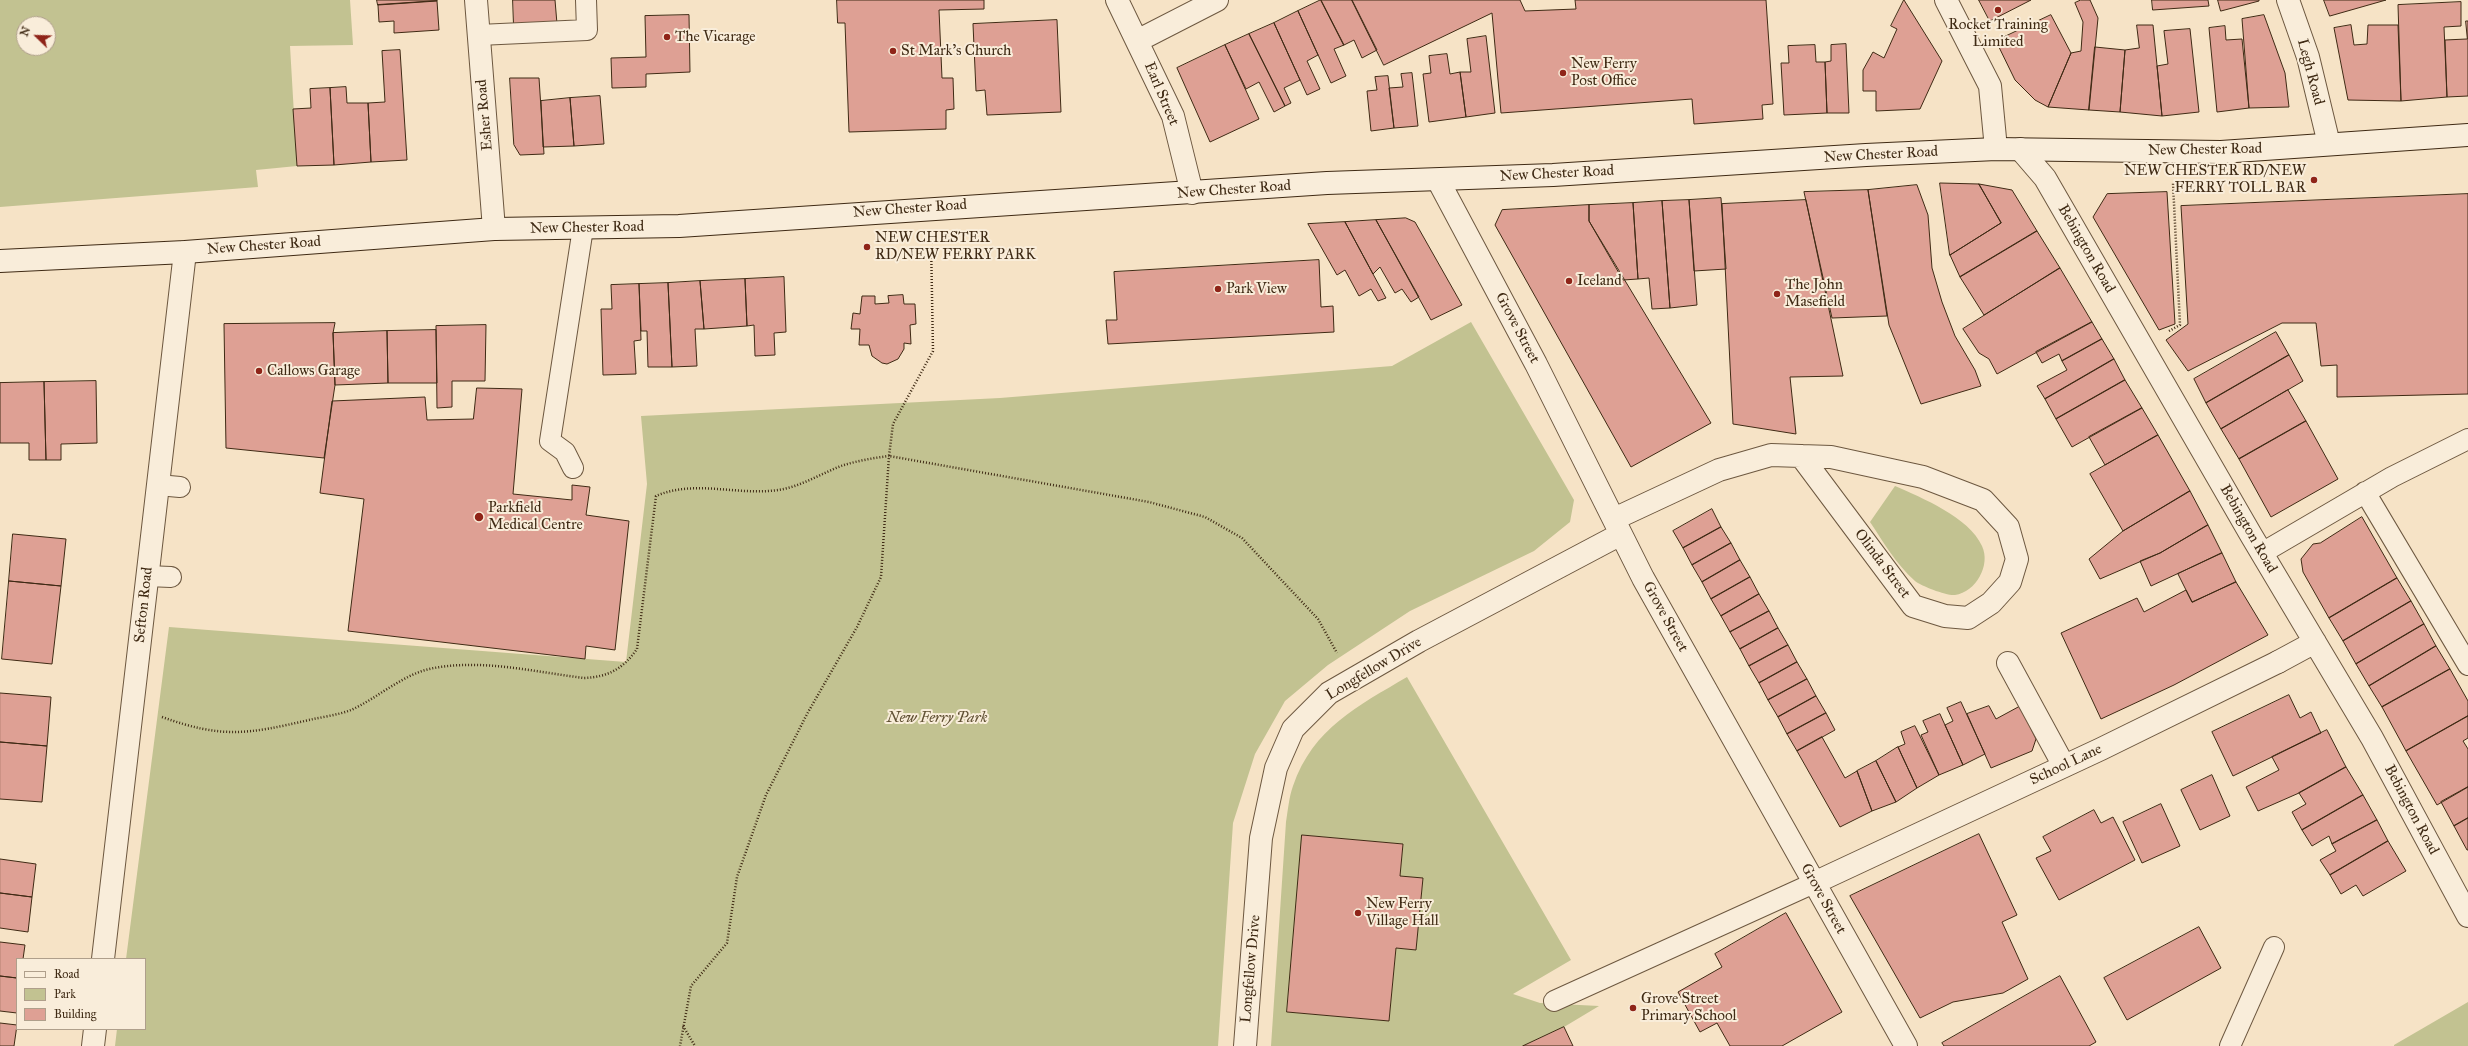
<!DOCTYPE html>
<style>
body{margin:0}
#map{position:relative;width:2468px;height:1046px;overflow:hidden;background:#f6e3c6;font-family:"IM FELL Great Primer",serif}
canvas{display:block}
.legend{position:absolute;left:16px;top:958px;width:130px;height:72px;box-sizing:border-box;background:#f9edda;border:1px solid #af9f8b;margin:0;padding:5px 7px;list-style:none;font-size:12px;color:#3f2a14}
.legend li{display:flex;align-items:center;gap:8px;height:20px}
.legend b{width:20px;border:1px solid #af9f8b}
.north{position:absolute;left:16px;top:16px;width:40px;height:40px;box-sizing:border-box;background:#f9edda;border:1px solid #af9f8b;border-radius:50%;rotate:293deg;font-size:11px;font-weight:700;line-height:16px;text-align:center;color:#3f2a14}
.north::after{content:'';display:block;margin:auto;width:14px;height:18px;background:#8f2418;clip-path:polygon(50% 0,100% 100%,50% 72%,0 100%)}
</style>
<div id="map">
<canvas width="2468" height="1046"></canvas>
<ul class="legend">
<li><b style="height:5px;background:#f9edda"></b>Road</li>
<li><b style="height:11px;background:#c2c291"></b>Park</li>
<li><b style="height:11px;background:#dea094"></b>Building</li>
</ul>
<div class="north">N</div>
</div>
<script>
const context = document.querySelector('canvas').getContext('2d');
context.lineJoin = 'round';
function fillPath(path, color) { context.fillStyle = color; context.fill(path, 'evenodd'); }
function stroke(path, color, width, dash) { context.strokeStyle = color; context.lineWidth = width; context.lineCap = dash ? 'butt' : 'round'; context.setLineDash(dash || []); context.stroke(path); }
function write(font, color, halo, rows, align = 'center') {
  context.font = font + ' "IM FELL Great Primer",serif'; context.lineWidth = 4; context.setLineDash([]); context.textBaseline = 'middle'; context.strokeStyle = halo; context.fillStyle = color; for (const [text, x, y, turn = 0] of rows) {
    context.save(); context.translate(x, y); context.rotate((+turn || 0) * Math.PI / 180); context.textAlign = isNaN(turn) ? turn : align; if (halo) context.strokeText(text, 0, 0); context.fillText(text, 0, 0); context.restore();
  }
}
const green = new Path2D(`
 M 0,0 L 350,0 L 353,45 L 290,46 L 297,166 L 256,170 L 258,187 L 0,207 ZM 24,24 L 48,24 L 48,48 L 24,48 Z
 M 1471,322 L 1574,500 L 1570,522 L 1534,551 L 1410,611 L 1328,665 L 1285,701 L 1255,754 L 1233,823 L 1218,1046 L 115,1046 L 117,1029 L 145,1029 L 145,959 L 126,959 L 169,627 L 626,662 L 647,484 L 641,416 L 1000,398 L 1392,366 Z
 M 1895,486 C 1922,498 1969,517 1982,546 C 1991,565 1976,592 1955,595 C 1947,596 1921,586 1915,581 C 1896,564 1884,543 1870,522 Z
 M 1407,677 L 1571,960 L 1513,994 L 1540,1003 L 1599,1006 L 1564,1027 L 1523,1046 L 1271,1046 L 1286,822 C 1288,810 1289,797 1293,786 C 1313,728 1358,706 1407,677 ZM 1303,835 L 1403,844 L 1400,876 L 1423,879 L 1416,950 L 1396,948 L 1389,1021 L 1287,1012 Z
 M 2468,1002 L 2468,1046 L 2394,1046 L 2394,1045 Z`);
const building = new Path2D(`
 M 377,0 L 437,0 L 437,1 L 378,5 Z
 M 513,0 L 555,0 L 557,24 L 514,27 Z
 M 837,0 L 984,0 L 984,9 L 939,10 L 942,78 L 953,78 L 954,109 L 946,110 L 946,129 L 849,132 L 845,23 L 838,23 Z
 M 1321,0 L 1352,0 L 1377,50 L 1362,58 L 1354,40 L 1344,45 Z
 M 1321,0 L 1344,45 L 1334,49 L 1346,76 L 1331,83 L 1298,11 Z
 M 1352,0 L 1520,0 L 1525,11 L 1576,9 L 1575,0 L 1766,0 L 1773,104 L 1762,105 L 1763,119 L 1694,124 L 1692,99 L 1501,113 L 1492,13 L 1384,65 Z
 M 1904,0 L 1942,61 L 1920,109 L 1876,111 L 1876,91 L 1863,91 L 1863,70 L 1873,52 L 1884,58 L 1897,29 L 1891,26 Z
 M 1979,0 L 2031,0 L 1990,21 Z
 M 2081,0 L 2090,0 L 2098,18 L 2089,110 L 2048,107 L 2071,53 L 2081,51 L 2083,22 L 2075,3 Z
 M 2152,0 L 2208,0 L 2209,6 L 2153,10 Z
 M 2218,0 L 2259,0 L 2259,1 L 2221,11 Z
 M 2324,0 L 2386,0 L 2330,16 Z
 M 437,1 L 439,30 L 394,33 L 394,21 L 379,22 L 378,5 Z
 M 2461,2 L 2461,26 L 2444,27 L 2447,97 L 2401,101 L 2398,5 Z
 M 1298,11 L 1318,55 L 1307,61 L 1320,89 L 1307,95 L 1274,23 Z
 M 689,15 L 690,72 L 646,74 L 646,87 L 612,88 L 611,58 L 646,57 L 645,16 Z
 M 2051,15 L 2071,53 L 2048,107 L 2035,100 L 2015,80 L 1996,41 Z
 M 2264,15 L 2285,73 L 2289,107 L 2249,108 L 2242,19 Z
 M 1057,20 L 1061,112 L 987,115 L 985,90 L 976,91 L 973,24 Z
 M 2466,21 L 2468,21 L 2468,96 L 2447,97 L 2445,40 L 2467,39 Z
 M 1274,23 L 1300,80 L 1284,88 L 1291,103 L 1285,106 L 1249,34 Z
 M 2137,25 L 2153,25 L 2162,116 L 2120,112 L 2125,50 L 2139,48 Z
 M 2351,25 L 2354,45 L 2367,44 L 2368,25 L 2398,25 L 2401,101 L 2348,100 L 2334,28 Z
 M 2225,26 L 2226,40 L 2242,39 L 2249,108 L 2217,112 L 2209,28 Z
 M 2190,29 L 2199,112 L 2162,116 L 2157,66 L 2168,64 L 2164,31 Z
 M 1249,34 L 1285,106 L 1274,112 L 1259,82 L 1246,89 L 1225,45 Z
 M 1486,36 L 1495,113 L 1466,117 L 1460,72 L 1471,72 L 1467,39 Z
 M 1846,44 L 1849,113 L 1827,113 L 1825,62 L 1831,61 L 1831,45 Z
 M 1225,45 L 1259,119 L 1210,142 L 1177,68 Z
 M 1815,45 L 1816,62 L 1825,62 L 1827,113 L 1784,115 L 1781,63 L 1789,63 L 1788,46 Z
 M 2095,47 L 2125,50 L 2120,112 L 2089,110 Z
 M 400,50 L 407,160 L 371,162 L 368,103 L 385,102 L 382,51 Z
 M 1447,54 L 1450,74 L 1460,72 L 1466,117 L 1429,122 L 1423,74 L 1431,73 L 1429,56 Z
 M 1412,73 L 1418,126 L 1394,128 L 1389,88 L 1403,87 L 1401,74 Z
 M 1388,76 L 1394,128 L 1371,131 L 1367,91 L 1377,90 L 1375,77 Z
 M 510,78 L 539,78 L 544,154 L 520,155 L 514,145 Z
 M 346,87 L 347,103 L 368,103 L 371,162 L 334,165 L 330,88 Z
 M 330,88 L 334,165 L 297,166 L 293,109 L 311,108 L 310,89 Z
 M 600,96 L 604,144 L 574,146 L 570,98 Z
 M 570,98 L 574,146 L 543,147 L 541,101 Z
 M 1940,183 L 1979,184 L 2001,223 L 1950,255 Z
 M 1979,184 L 2012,190 L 2037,231 L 1960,277 L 1950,255 L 2001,223 Z
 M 1917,185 L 1928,215 L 1932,268 L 1942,302 L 1955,336 L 1975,370 L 1981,386 L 1921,404 L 1889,325 L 1868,190 Z
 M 1868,190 L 1887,316 L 1832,318 L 1804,192 Z
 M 2167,192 L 2175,324 L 2159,330 L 2093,217 L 2107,194 Z
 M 2468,194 L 2468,394 L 2337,397 L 2337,365 L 2321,366 L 2316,323 L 2282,323 L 2188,371 L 2166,340 L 2188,324 L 2181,206 Z
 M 1721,198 L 1726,269 L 1694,271 L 1689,200 Z
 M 1689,200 L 1697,305 L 1670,308 L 1662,201 Z
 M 1806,200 L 1843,376 L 1790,377 L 1796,434 L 1733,424 L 1722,204 Z
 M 1662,201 L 1670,308 L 1652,309 L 1649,278 L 1638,279 L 1633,203 Z
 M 1633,203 L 1638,279 L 1623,280 L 1589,221 L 1589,205 Z
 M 1589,205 L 1589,221 L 1711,423 L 1631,467 L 1495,225 L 1502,210 Z
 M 1406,218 L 1415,222 L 1462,305 L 1431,320 L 1376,220 Z
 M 1376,220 L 1419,297 L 1411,302 L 1402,289 L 1395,293 L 1380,267 L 1373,274 L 1345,222 Z
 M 1345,222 L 1373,274 L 1386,298 L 1378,301 L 1371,289 L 1359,296 L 1345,270 L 1337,275 L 1308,224 Z
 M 2037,231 L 2060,268 L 1984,315 L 1960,277 Z
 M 1319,260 L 1321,307 L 1333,306 L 1334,332 L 1108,344 L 1106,320 L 1117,320 L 1114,272 Z
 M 2060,268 L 2092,322 L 1997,374 L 1989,359 L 1979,353 L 1963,329 Z
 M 784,277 L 786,332 L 774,333 L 775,355 L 755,356 L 754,325 L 747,326 L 745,279 Z
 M 745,279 L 747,326 L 704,329 L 700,281 Z
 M 700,281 L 704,329 L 695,329 L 697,366 L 672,367 L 668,283 Z
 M 668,283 L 672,367 L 648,367 L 647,331 L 641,331 L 639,284 Z
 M 639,284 L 641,340 L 634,341 L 636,374 L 603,375 L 601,309 L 612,309 L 611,285 Z
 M 903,295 L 904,304 L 915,304 L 916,324 L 910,325 L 911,344 L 904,343 L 904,349 L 898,359 L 887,364 L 882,363 L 872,356 L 869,345 L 859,345 L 860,329 L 851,329 L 853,313 L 860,314 L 862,296 L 875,296 L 875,304 L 889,303 L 888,296 Z
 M 2092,322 L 2102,339 L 2062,361 L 2059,354 L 2042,363 L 2036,352 Z
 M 335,323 L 333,333 L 335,385 L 324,458 L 226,448 L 224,324 Z
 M 486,325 L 485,381 L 452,381 L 452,407 L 437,408 L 436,326 Z
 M 436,330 L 437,383 L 388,383 L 387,331 Z
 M 387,331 L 388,383 L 335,385 L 333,333 Z
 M 2276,332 L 2289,355 L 2206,403 L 2194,379 Z
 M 2102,339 L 2114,359 L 2045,399 L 2037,386 L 2067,370 L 2062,361 Z
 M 2289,355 L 2303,381 L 2221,429 L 2206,403 Z
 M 2114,359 L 2125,380 L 2056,419 L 2045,399 Z
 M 2125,380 L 2142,408 L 2072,447 L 2056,419 Z
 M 96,381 L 97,443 L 61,444 L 61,460 L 46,460 L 44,382 Z
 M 44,382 L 46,460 L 29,460 L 29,443 L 0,443 L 0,383 Z
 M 477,388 L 522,389 L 513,494 L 572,500 L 572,485 L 590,487 L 586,515 L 629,521 L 615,650 L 586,646 L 585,659 L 348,631 L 364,499 L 320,493 L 332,401 L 425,397 L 427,420 L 473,419 Z
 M 2288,390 L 2306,421 L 2239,459 L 2221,429 Z
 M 2142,408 L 2158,435 L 2105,465 L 2089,437 Z
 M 2306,421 L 2338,479 L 2271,517 L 2239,459 Z
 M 2158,435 L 2190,491 L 2123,531 L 2090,474 Z
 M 2190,491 L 2208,525 L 2160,553 L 2100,579 L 2089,559 L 2123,531 Z
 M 1712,509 L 1721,527 L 1683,548 L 1673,531 Z
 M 2362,517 L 2397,578 L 2329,618 L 2303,572 L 2301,559 L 2313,544 L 2320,543 Z
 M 2208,525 L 2222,553 L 2151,586 L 2140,561 L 2160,553 Z
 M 1721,527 L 1731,543 L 1692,565 L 1683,548 Z
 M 13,534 L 66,539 L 61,586 L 9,581 Z
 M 1731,543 L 1740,560 L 1702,582 L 1692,565 Z
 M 2222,553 L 2236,582 L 2192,602 L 2178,574 Z
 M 1740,560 L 1750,577 L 1711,599 L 1702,582 Z
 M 1750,577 L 1759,594 L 1721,616 L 1711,599 Z
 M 2397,578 L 2411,601 L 2343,641 L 2329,618 Z
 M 9,581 L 61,586 L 52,664 L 2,659 Z
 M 2236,582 L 2268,635 L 2174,685 L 2101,719 L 2061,633 L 2137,598 L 2144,612 L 2186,590 L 2192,602 Z
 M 1759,594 L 1769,611 L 1730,632 L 1721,616 Z
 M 2411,601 L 2424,624 L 2356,664 L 2343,641 Z
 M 1769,611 L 1778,628 L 1740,649 L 1730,632 Z
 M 2424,624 L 2436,646 L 2369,686 L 2356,664 Z
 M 1778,628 L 1788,645 L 1749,666 L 1740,649 Z
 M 1788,645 L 1797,662 L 1759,683 L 1749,666 Z
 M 2436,646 L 2450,669 L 2382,707 L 2369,686 Z
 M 1797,662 L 1807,679 L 1768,700 L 1759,683 Z
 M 2450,669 L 2468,701 L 2468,716 L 2406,751 L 2382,707 Z
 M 1807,679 L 1816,696 L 1778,717 L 1768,700 Z
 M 0,693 L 51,697 L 47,746 L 0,742 Z
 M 2289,695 L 2300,718 L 2311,712 L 2321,733 L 2233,776 L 2212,732 Z
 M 1816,696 L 1826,713 L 1787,734 L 1778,717 Z
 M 1961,702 L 1985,754 L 1963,765 L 1945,725 L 1953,721 L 1947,708 Z
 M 1989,706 L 1996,719 L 2020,706 L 2036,739 L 2032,751 L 1991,768 L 1967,714 Z
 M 1826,713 L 1835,730 L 1797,751 L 1787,734 Z
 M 1940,714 L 1963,765 L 1939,775 L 1921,735 L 1928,732 L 1923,721 Z
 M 2468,716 L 2468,738 L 2463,741 L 2468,749 L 2468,787 L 2437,805 L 2406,751 Z
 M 1915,726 L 1939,775 L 1917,788 L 1898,747 L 1905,744 L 1901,732 Z
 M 2327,730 L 2346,767 L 2299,793 L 2258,811 L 2246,787 L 2279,770 L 2272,757 Z
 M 1822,737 L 1845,778 L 1857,771 L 1872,811 L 1840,827 L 1797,751 Z
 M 0,742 L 47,746 L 42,802 L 0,799 Z
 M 1898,747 L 1917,788 L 1896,802 L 1876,761 Z
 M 1876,761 L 1896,802 L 1872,811 L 1857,771 Z
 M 2346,767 L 2363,795 L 2302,830 L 2292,812 L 2306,804 L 2299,793 Z
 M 2212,775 L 2230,816 L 2200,830 L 2181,790 Z
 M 2468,787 L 2468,818 L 2454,826 L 2441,802 Z
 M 2363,795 L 2377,820 L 2332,844 L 2329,836 L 2312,846 L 2302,830 Z
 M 2161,804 L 2180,846 L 2142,863 L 2123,822 Z
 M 2094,810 L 2101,823 L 2113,817 L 2135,860 L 2059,900 L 2036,858 L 2051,851 L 2043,837 Z
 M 2468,818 L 2468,850 L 2467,850 L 2454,826 Z
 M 2377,820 L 2388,841 L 2330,875 L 2320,860 L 2336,851 L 2332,844 Z
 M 1979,834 L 2017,915 L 2002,922 L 2028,979 L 2003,993 L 1953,1002 L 1920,1018 L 1850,896 Z
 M 1302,835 L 1403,844 L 1400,876 L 1423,878 L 1416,950 L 1396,948 L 1389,1021 L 1287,1012 Z
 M 2388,841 L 2406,871 L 2363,896 L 2356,885 L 2341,894 L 2330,875 Z
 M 0,859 L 36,864 L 32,897 L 0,893 Z
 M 0,893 L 32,897 L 28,932 L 0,928 Z
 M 1786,913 L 1842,1012 L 1782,1046 L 1730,1046 L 1717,1023 L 1700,1032 L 1678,992 L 1722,967 L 1715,954 Z
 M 2199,927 L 2221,968 L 2127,1020 L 2104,978 Z
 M 0,942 L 25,945 L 23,959 L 17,959 L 17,978 L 0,976 Z
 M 0,976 L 17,978 L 17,1013 L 0,1011 Z
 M 2060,976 L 2096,1042 L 2089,1046 L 1944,1046 L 1942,1043 Z
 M 0,1023 L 17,1025 L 14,1046 L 0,1046 Z
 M 1564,1027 L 1573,1046 L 1523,1046 Z`);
const path = new Path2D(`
 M 931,240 L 933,351 L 893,424 L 889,456 L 1149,502 L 1205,517 L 1242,538 L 1318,619 L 1337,653
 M 2169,331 L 2180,325 L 2173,183
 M 162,717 C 223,739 248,734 309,720 C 322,717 338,715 351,710 C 378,698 404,673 434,668 C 484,659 535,672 584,678 C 608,677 623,669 637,649 L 656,496 C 695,479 737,496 778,490 C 800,487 820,474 841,466 C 856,461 873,458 889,456 L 881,577 L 857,627 L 807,714 L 766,795 L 737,877 L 727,943 L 691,986 L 680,1046
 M 683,1026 L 695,1046`);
const service = new Path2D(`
 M 479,35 L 587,30 L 586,0
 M 573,468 L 565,452 L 550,441 L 583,228
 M 158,485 L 180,487
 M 2365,492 L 2468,665
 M 2262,553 L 2392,477 L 2468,439
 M 147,576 L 171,577
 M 1554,1001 L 1814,883
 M 2230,1046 L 2274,947`);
const pedestrian = new Path2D(`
 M 2020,149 L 2045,178 L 2251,535 L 2372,738 L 2468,916
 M 2278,662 L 2315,642`);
const minor = new Path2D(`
 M 476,0 L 494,229
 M 1117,0 L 1173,116 L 1192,193
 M 1946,0 L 1990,86 L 1996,149
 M 2288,0 L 2308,57 L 2329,144
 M 1137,41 L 1217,0
 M 1438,180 L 1536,364 L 1643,578 L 1906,1046
 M 1614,519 L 1719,470 L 1771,455 L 1831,457 L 1923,477 L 1983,500 L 2008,527 L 2017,559 L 2010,582 L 1991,603 L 1968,618 L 1945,616 L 1913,606 L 1801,456
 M 2008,663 L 2064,766
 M 1814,883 L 2101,749 L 2278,662
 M 103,959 L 185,252
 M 93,1046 L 95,1029
 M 1245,1046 L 1261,838 L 1276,768 L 1293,729 L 1329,693 L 1419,641 L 1621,534`);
const secondary = new Path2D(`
 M 0,261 L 185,252 L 494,229 L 679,226 L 1327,183 L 1553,175 L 1866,155 L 1996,149 L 2221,152 L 2468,135`);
const markers = [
 [1998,10,4,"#8f2418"],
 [667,37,4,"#8f2418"],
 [893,51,4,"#8f2418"],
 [1563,73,4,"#8f2418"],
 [2314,180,4,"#8f2418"],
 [867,247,4,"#8f2418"],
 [1569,281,4,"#8f2418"],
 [1218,289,4,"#8f2418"],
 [1777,294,4,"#8f2418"],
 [259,371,4,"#8f2418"],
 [479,517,5,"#8f2418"],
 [1358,913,4,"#8f2418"],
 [1633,1008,4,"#8f2418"]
];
const poiNames = [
 ["Rocket Training",1998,25,"center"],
 ["Limited",1998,42,"center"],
 ["The Vicarage",675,37],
 ["St Mark's Church",901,51],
 ["New Ferry",1571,64],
 ["Post Office",1571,81],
 ["NEW CHESTER RD/NEW",2306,171,"right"],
 ["FERRY TOLL BAR",2306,188,"right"],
 ["NEW CHESTER",875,238],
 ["RD/NEW FERRY PARK",875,255],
 ["Iceland",1577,281],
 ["The John",1785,285],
 ["Masefield",1785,302],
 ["Park View",1226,289],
 ["Callows Garage",267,371],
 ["Parkfield",488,508],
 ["Medical Centre",488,525],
 ["New Ferry",1366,904],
 ["Village Hall",1366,921],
 ["Grove Street",1641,999],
 ["Primary School",1641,1016]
];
const streetNames = [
 ["Legh Road",2310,72,75],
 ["Earl Street",1161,94,67],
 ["Esher Road",485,115,-95],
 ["New Chester Road",2205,150,-1],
 ["New Chester Road",1881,155,-3],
 ["New Chester Road",1557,174,-3],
 ["New Chester Road",1234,190,-4],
 ["New Chester Road",910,209,-4],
 ["New Chester Road",587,228,-1],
 ["New Chester Road",264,246,-4],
 ["Bebington Road",2086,249,60],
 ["Grove Street",1517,328,62],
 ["Bebington Road",2248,529,60],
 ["Olinda Street",1882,564,53],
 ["Sefton Road",144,605,-84],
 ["Grove Street",1665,617,61],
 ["Longfellow Drive",1374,669,-31],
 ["School Lane",2066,765,-25],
 ["Bebington Road",2411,810,62],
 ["Grove Street",1823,899,61],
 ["Longfellow Drive",1251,969,-85]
];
const parkNames = [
 ["New Ferry Park",937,718]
];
fillPath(green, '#c2c291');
fillPath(building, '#dea094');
stroke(building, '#3f2a14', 1);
stroke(service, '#6d5840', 22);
stroke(pedestrian, '#6d5840', 24);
stroke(minor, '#6d5840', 24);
stroke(secondary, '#3f2a14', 24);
stroke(path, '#3f2a14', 2.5, [1, 2]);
stroke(service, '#f9edda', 20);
stroke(pedestrian, '#f9edda', 22);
stroke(minor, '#f9edda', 22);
stroke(secondary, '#f9edda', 22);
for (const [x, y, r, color] of markers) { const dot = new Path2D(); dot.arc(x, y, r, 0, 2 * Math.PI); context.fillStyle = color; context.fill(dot); stroke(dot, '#f9edda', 1.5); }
write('15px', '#3f2a14', '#f9edda', poiNames, 'left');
write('15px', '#3f2a14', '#f9edda', streetNames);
write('italic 15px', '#605033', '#f9edda', parkNames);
</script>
